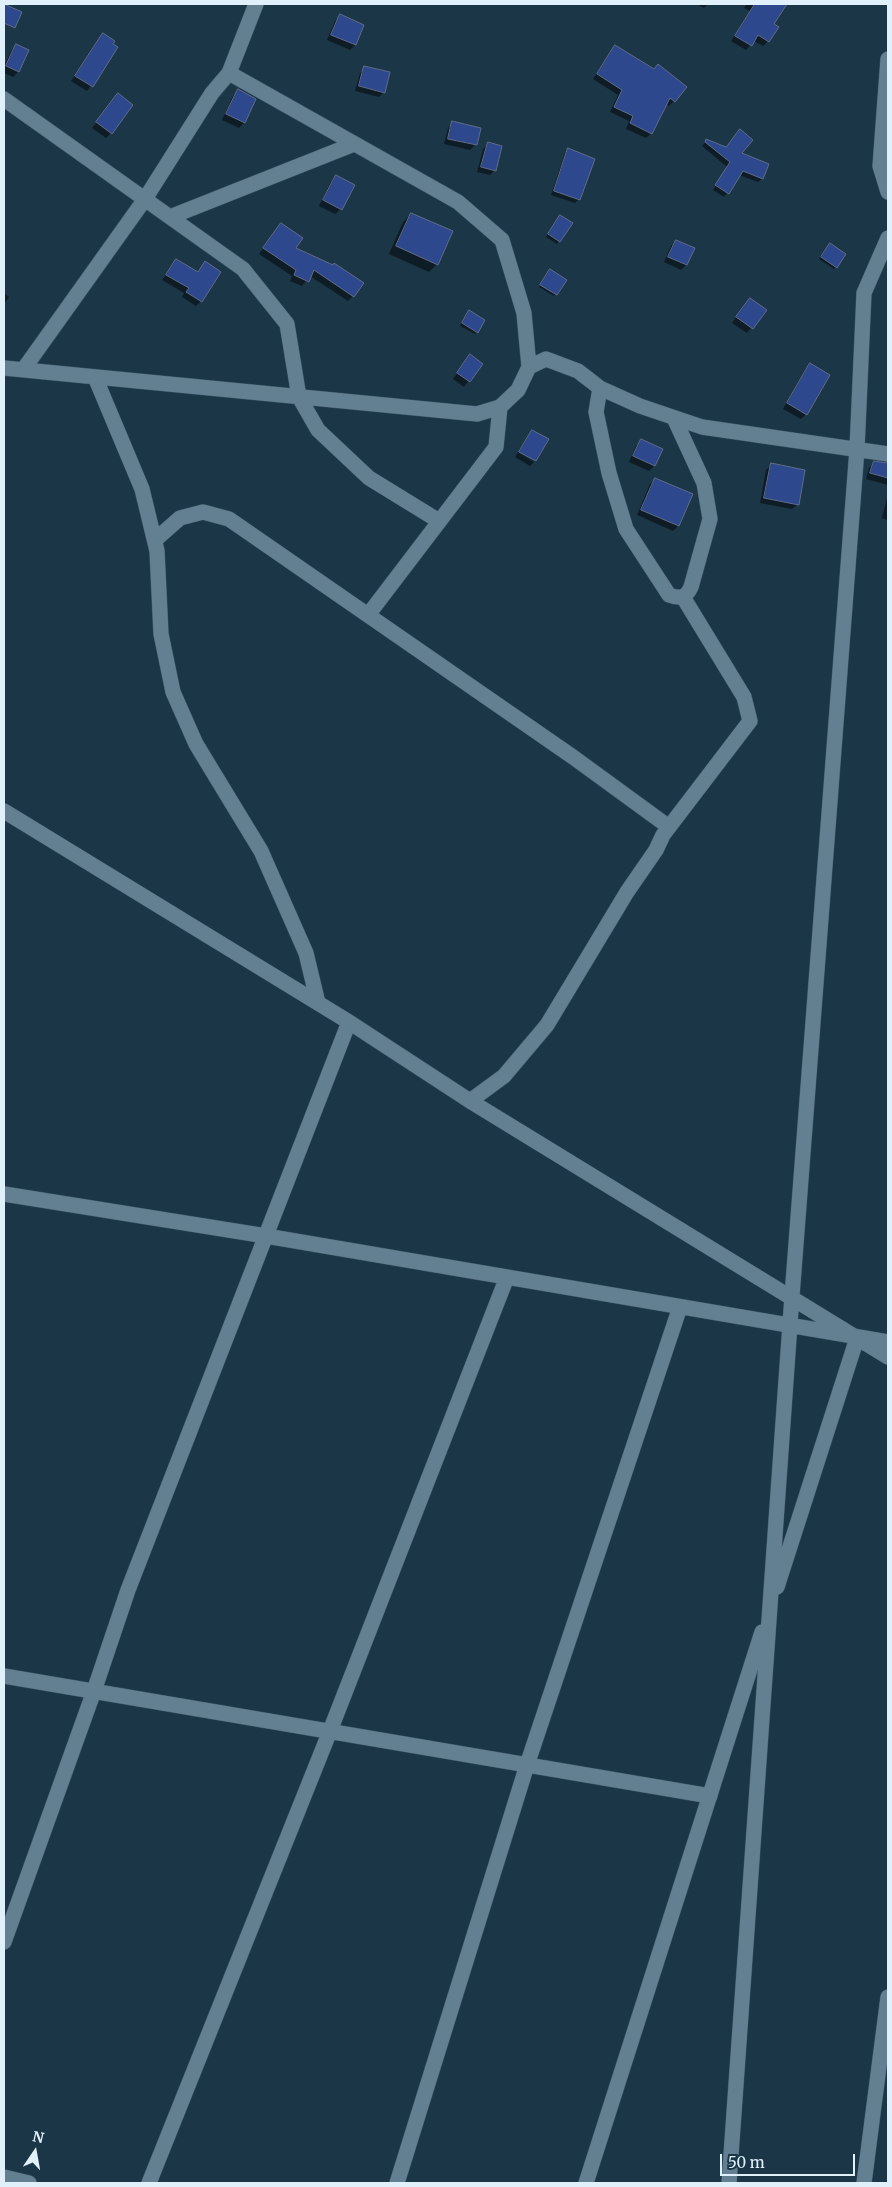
<!DOCTYPE html>
<style>
body{margin:0}
#map{position:relative;width:892px;height:2187px;overflow:hidden;background:#1b3647;font-family:Merriweather,serif}
canvas{display:block}
.frame{position:absolute;inset:0;border:5px solid #e1f1fc;pointer-events:none}
.north{position:absolute;left:10px;top:2127px;width:50px;height:50px;-webkit-text-stroke:4px #1b3647;paint-order:stroke;rotate:12deg;font-size:14px;font-weight:700;line-height:20px;text-align:center;color:#e1f1fc}
.north::after{content:'';display:block;margin:auto;width:18px;height:22px;background:#e1f1fc;clip-path:polygon(50% 0,100% 100%,50% 72%,0 100%)}
.scale{position:absolute;left:720px;top:2154px;width:135px;height:22px;box-sizing:border-box;border:2px solid #e1f1fc;border-top:0;padding-left:6px;font-size:15px;line-height:18px;white-space:nowrap;color:#e1f1fc;-webkit-text-stroke:4px #1b3647;paint-order:stroke}
</style>
<div id="map">
<canvas width="892" height="2187"></canvas>
<div class="frame"></div>
<div class="north">N</div>
<div class="scale">50 m</div>
</div>
<script>
const context = document.querySelector('canvas').getContext('2d');
context.lineJoin = 'round';
function fillPath(path, color) { context.fillStyle = color; context.fill(path, 'evenodd'); }
function stroke(path, color, width, dash) { context.strokeStyle = color; context.lineWidth = width; context.lineCap = dash ? 'butt' : 'round'; context.setLineDash(dash || []); context.stroke(path); }
const shadow = new Path2D(`
 M 696,4 L 708,4 L 704,8 Z
 M 747,4 L 786,4 L 772,24 L 768,41 L 763,46 L 754,41 L 746,50 L 731,41 L 750,11 L 744,8 Z
 M 340,16 L 363,25 L 355,45 L 350,50 L 327,40 L 335,21 Z
 M 103,35 L 117,48 L 87,91 L 71,81 Z
 M 16,46 L 27,51 L 18,72 L 13,77 L 4,73 L 4,67 L 11,51 Z
 M 615,46 L 674,101 L 669,106 L 666,103 L 651,134 L 646,138 L 626,129 L 629,121 L 610,112 L 618,95 L 593,79 Z
 M 365,68 L 384,92 L 379,97 L 355,91 L 360,73 Z
 M 238,90 L 255,100 L 244,123 L 239,128 L 222,120 L 233,96 Z
 M 118,95 L 111,133 L 106,138 L 92,128 Z
 M 453,123 L 479,129 L 475,145 L 470,150 L 444,144 L 448,128 Z
 M 707,140 L 768,165 L 762,179 L 758,182 L 739,175 L 724,197 L 713,190 L 727,167 L 702,146 Z
 M 488,144 L 495,170 L 490,175 L 477,172 L 483,149 Z
 M 569,149 L 579,199 L 575,203 L 551,195 L 565,153 Z
 M 336,177 L 341,209 L 335,214 L 319,206 L 331,182 Z
 M 411,214 L 437,264 L 429,272 L 389,254 L 403,222 Z
 M 558,219 L 559,241 L 557,244 L 546,237 Z
 M 281,225 L 294,249 L 353,296 L 348,301 L 310,276 L 302,286 L 290,281 L 292,276 L 259,254 Z
 M 676,241 L 686,265 L 681,270 L 664,262 L 671,246 Z
 M 828,247 L 836,267 L 834,269 L 819,259 Z
 M 176,261 L 197,273 L 205,263 L 201,301 L 196,306 L 182,297 L 184,293 L 162,280 Z
 M 548,273 L 565,280 L 554,296 L 539,287 Z
 M 4,293 L 9,297 L 4,304 Z
 M 745,305 L 765,310 L 747,333 L 732,323 Z
 M 467,314 L 477,332 L 475,334 L 460,326 Z
 M 470,356 L 481,364 L 464,387 L 453,379 Z
 M 810,365 L 806,414 L 801,419 L 783,409 L 805,370 Z
 M 532,432 L 535,459 L 519,450 Z
 M 641,441 L 661,450 L 654,466 L 649,471 L 629,462 L 636,446 Z
 M 518,452 L 534,462 L 530,466 L 515,457 Z
 M 874,463 L 888,464 L 888,485 L 866,479 L 869,468 Z
 M 771,465 L 798,504 L 792,509 L 760,503 L 766,470 Z
 M 655,479 L 692,495 L 678,526 L 673,531 L 637,515 L 650,484 Z
 M 888,494 L 888,520 L 882,518 Z`);
const building = new Path2D(`
 M 4,4 L 22,12 L 15,28 L 4,23 Z
 M 755,4 L 787,4 L 774,24 L 779,27 L 769,42 L 758,35 L 752,46 L 735,36 Z
 M 340,14 L 364,25 L 356,45 L 331,35 Z
 M 103,33 L 115,41 L 113,44 L 118,47 L 93,87 L 75,76 Z
 M 16,44 L 29,50 L 19,72 L 6,66 Z
 M 615,45 L 654,69 L 658,64 L 687,87 L 675,102 L 670,98 L 652,134 L 630,123 L 633,116 L 614,107 L 622,90 L 597,74 Z
 M 364,66 L 390,72 L 385,93 L 359,86 Z
 M 238,89 L 256,99 L 245,123 L 226,114 Z
 M 118,93 L 133,105 L 112,134 L 96,122 Z
 M 452,121 L 481,128 L 477,145 L 448,139 Z
 M 740,129 L 753,140 L 742,153 L 769,164 L 763,179 L 743,171 L 729,194 L 715,185 L 730,162 L 705,142 L 706,139 L 726,147 Z
 M 488,142 L 502,146 L 496,171 L 481,167 Z
 M 568,148 L 595,159 L 580,200 L 554,191 Z
 M 336,175 L 355,185 L 342,210 L 323,200 Z
 M 411,213 L 453,231 L 438,265 L 396,246 Z
 M 560,215 L 573,223 L 560,242 L 548,234 Z
 M 281,223 L 303,238 L 296,248 L 333,265 L 334,263 L 364,283 L 354,297 L 314,270 L 309,282 L 294,275 L 296,270 L 263,248 Z
 M 676,240 L 695,248 L 687,265 L 668,257 Z
 M 830,243 L 846,254 L 837,268 L 821,257 Z
 M 176,259 L 198,272 L 205,261 L 221,272 L 202,302 L 186,292 L 189,288 L 166,275 Z
 M 550,269 L 567,280 L 557,295 L 540,285 Z
 M 750,298 L 767,310 L 753,329 L 736,317 Z
 M 469,310 L 485,320 L 478,333 L 462,323 Z
 M 470,354 L 483,364 L 470,382 L 457,373 Z
 M 810,363 L 830,375 L 807,415 L 787,403 Z
 M 532,430 L 549,439 L 536,461 L 519,452 Z
 M 641,439 L 663,449 L 655,466 L 633,456 Z
 M 874,461 L 888,463 L 888,478 L 870,473 Z
 M 771,463 L 805,470 L 799,505 L 764,498 Z
 M 655,478 L 693,494 L 679,526 L 641,510 Z`);
const minor = new Path2D(`
 M 888,59 L 880,166 L 888,192
 M 229,73 L 458,202 L 502,240 L 524,313 L 529,367
 M 4,99 L 243,269 L 287,324 L 299,397 L 318,430 L 369,478 L 439,521
 M 170,217 L 354,144
 M 4,368 L 477,414 L 500,407 L 518,390 L 529,367 L 546,359 L 578,371 L 600,388 L 640,406 L 702,427 L 888,454
 M 23,370 L 145,199 L 212,93 L 229,73 L 256,4
 M 95,377 L 142,489 L 157,551 L 161,634 L 173,692 L 196,744 L 261,851 L 306,953 L 318,1003
 M 600,388 L 596,412 L 609,473 L 626,529 L 669,595 C 680,599 686,598 691,587 L 710,519 L 704,483 L 674,418
 M 155,540 L 180,518 L 203,512 L 229,519 L 573,757 L 669,827
 M 368,615 L 496,447 L 500,407
 M 4,811 L 349,1022 L 470,1101 L 888,1357
 M 470,1101 L 504,1076 L 547,1025 L 627,892 L 656,850 L 663,835 L 750,721 L 744,697 L 683,597
 M 4,1194 L 266,1236 L 888,1342
 M 777,1587 L 857,1338
 M 4,1676 L 710,1796
 M 4,1942 L 94,1691 L 128,1590 L 349,1022
 M 4,2177 L 29,2183
 M 149,2183 L 330,1731 L 507,1277
 M 397,2183 L 527,1765 L 680,1307
 M 586,2183 L 762,1632
 M 729,2183 L 792,1296 L 857,449 L 864,293 L 888,238
 M 864,2183 L 888,1997`);
fillPath(shadow, '#0007');
fillPath(building, '#2e488e');
stroke(building, '#606c87', 1);
stroke(minor, '#3c5463', 16);
stroke(minor, '#638093', 15);
</script>
